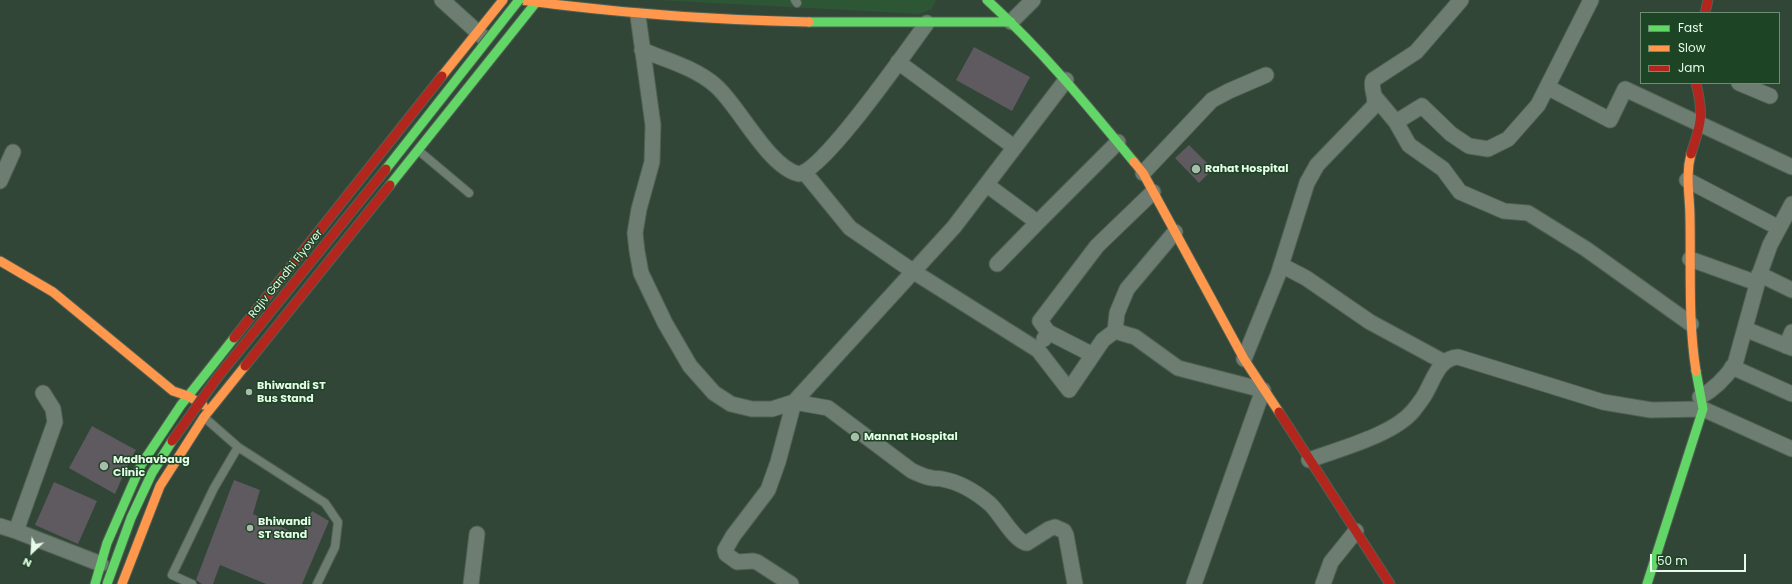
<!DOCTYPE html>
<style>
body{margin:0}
#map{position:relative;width:1792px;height:584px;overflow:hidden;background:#314636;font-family:Poppins,sans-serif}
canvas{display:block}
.legend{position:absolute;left:1640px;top:12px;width:140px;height:72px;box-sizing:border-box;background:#1e4426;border:1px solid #6e8d74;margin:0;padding:5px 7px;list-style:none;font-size:12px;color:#e6fbe8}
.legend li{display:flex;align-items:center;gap:8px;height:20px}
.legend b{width:20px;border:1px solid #6e8d74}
.north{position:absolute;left:12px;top:532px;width:40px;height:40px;-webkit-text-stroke:3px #1e4426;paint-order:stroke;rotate:205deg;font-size:11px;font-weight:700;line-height:16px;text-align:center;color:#e6fbe8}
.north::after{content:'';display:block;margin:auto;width:14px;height:18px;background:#e6fbe8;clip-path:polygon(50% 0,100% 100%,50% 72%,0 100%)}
.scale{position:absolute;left:1650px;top:554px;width:96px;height:18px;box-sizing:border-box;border:2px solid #e6fbe8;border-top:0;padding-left:5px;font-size:12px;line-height:14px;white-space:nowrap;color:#e6fbe8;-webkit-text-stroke:3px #1e4426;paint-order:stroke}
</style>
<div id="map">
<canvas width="1792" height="584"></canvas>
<ul class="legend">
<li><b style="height:5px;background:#63d668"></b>Fast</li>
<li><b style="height:5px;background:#ff974d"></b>Slow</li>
<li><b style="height:5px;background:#b3261e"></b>Jam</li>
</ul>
<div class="north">N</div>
<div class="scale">50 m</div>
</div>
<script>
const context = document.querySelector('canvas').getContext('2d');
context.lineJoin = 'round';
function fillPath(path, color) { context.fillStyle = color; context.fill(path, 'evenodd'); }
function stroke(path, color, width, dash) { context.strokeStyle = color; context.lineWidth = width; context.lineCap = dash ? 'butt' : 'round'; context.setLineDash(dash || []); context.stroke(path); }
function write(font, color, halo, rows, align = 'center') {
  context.font = font + ' Poppins,sans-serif'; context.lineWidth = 3; context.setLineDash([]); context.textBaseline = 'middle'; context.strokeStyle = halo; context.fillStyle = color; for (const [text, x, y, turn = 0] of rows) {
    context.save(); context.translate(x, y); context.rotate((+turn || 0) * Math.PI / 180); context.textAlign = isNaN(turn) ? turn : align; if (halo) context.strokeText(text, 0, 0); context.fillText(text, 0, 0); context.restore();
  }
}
const built = new Path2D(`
 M 658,0 L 936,0 L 932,9 L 919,14 Z`);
const building = new Path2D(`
 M 974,47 L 1030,77 L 1012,111 L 956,80 Z
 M 1189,145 L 1213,169 L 1199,183 L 1175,158 Z
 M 92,426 L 136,450 L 130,460 L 115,494 L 69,468 Z
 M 234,480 L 260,490 L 253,514 L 301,536 L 312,511 L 329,521 L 302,584 L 266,584 L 220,565 L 213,584 L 202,584 L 196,580 Z
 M 54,482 L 97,501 L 78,544 L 35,525 Z`);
const lane = new Path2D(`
 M 795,0 L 797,3
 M 419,151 L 469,193
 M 205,418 L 238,447 L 325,503 L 338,522 L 335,547 L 317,584
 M 192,584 L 172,575 L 214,488 L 238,447`);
const street = new Path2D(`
 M 442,0 L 484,38
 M 638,16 L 653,125 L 652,162 L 639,209 L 635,233 L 637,251 L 641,273 L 665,323 L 690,366 L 714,393 L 731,404 L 752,409 L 772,409 L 794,402 L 828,408 L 912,471 C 919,474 925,477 932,478 C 935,479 939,478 942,479 C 959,482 976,492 990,504 C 1000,513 1015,542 1027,543 L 1049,529 L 1055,527 L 1064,531 L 1066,535 L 1075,584
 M 1011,22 L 1033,0
 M 642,50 C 666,60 696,68 716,86 C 739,106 769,168 799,174 C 825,169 907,50 927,23
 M 898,62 L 1014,147
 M 1739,83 L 1770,96
 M 1547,87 L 1610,120 L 1625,89 L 1792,167
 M 1375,97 L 1396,122 L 1422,106 L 1451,134 L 1469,146 L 1488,149 L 1508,139 L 1538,105 L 1591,0
 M 1396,122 L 1409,145 L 1443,169 L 1460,192 L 1504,211 L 1528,213 L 1586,249 L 1691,324
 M 805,173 L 850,228 L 914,272 L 1038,350 L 1069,390 L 1103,340 L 1115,331 L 1135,337 L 1178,368 L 1263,390 L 1194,584
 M 1143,173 L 1212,100 L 1229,91 L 1266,75
 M 1687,180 L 1779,228
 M 0,181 L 13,152
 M 987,185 L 1037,222 L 1040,220 L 1118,142
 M 1690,259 L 1757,283
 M 997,264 L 1040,220
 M 1281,265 L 1306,278 L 1370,322 L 1444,362
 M 1759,274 L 1792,290
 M 1745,329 L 1792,348
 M 1115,331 L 1117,313 L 1127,289 L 1175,232
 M 1048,332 L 1040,321 L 1097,246 L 1153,192
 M 1044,339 L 1048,332 L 1093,355
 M 1786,346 L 1792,332
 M 1244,359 L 1278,275 L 1307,183 L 1317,165 L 1374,106 C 1377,96 1370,89 1373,80 L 1416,52 L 1461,0
 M 1732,367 L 1792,394
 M 43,393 L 53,409 L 55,422 L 16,531 L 101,564
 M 1700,397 C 1715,389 1726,377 1735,364 L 1761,270 L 1770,245 L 1792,204
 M 1309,460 C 1339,449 1393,435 1413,411 C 1417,406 1421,401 1424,396 C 1433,382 1438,358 1458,357 L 1603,402 L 1651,410 L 1703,409 L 1792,449
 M 0,526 L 16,531
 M 471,584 L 477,534
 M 791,584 L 757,562 L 753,561 L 737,562 L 726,554 L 725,550 L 733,536 L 768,490 L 778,462 L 794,402 L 954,227 L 1066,80
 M 1323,584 L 1331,562 L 1356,531`);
const fast = new Path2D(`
 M 987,0 C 1041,49 1087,105 1134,162
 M 809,22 L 1011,22
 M 390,185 L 538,0
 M 95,584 L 107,543 L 141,465 L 181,405 L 234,338
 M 1647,584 L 1703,409 L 1696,371`);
const slow = new Path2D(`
 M 521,0 C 617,13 712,20 809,22
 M 442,76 L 503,0
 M 1691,154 C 1685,176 1690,196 1690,218 C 1691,269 1688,321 1696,371
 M 1134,162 L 1143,173 L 1244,359 L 1279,412
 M 0,261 L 53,292 L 173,391 L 188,396 L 203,405
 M 122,584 L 160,486 L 204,417 L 245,366`);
const jam = new Path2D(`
 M 1705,13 L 1708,0
 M 1691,154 C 1701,124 1704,115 1696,83
 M 234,338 L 442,76
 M 245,366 L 390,185
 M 1279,412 L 1390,584`);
const fastBridge = new Path2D(`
 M 386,169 L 519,0
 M 107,584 L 131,518 L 152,473 L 172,441`);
const jamBridge = new Path2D(`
 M 172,441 L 217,378 L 386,169`);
const markers = [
 [1196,169,5,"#a7bcaa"],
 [249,392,4,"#a7bcaa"],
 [855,437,5,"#a7bcaa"],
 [104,466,5,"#a7bcaa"],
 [250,528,4,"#a7bcaa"]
];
const poiNames = [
 ["Rahat Hospital",1205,169],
 ["Bhiwandi ST",257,386],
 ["Bus Stand",257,399],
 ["Mannat Hospital",864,437],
 ["Madhavbaug",113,460],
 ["Clinic",113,473],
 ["Bhiwandi",258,522],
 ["ST Stand",258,535]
];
const streetNames = [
 ["Rajiv Gandhi Flyover",286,274,-51]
];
fillPath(built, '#2d5635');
fillPath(building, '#5f5960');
stroke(lane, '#4f6153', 10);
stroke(street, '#4f6153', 17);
stroke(fast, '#4f6153', 11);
stroke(slow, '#4f6153', 11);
stroke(jam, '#4f6153', 11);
stroke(lane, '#6e7d71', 8);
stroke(street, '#6e7d71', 15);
stroke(fast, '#63d668', 9);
stroke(slow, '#ff974d', 9);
stroke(jam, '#b3261e', 9);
stroke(fastBridge, '#4f6153', 11, []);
stroke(jamBridge, '#4f6153', 11, []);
stroke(fastBridge, '#63d668', 9);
stroke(jamBridge, '#b3261e', 9);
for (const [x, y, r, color] of markers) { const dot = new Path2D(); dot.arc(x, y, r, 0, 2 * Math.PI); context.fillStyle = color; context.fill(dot); stroke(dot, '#1e4426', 1.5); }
write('bold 11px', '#e6fbe8', '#1e4426', poiNames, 'left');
write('11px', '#e6fbe8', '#1e4426', streetNames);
</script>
